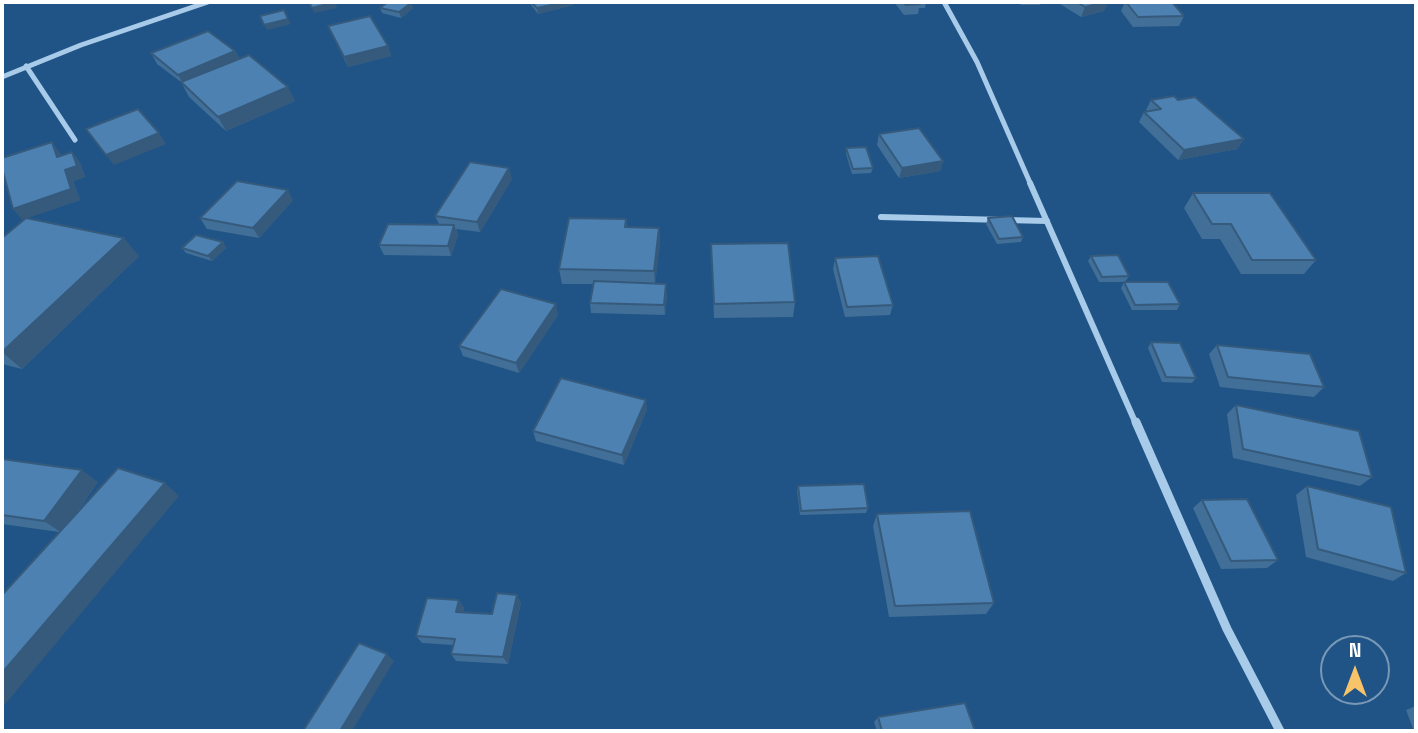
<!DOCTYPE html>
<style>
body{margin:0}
#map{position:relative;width:1418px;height:733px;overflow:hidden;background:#205486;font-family:"Space Grotesk",sans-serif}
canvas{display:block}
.frame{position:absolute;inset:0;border:4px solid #fff;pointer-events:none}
.north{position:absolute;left:1320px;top:635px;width:70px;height:70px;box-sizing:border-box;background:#205486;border:2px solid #7998b6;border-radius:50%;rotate:0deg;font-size:19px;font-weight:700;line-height:28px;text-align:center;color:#fff}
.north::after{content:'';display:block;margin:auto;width:24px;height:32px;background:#f7c469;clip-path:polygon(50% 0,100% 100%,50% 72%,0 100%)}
</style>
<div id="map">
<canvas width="1418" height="733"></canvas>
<div class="frame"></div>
<div class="north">N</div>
</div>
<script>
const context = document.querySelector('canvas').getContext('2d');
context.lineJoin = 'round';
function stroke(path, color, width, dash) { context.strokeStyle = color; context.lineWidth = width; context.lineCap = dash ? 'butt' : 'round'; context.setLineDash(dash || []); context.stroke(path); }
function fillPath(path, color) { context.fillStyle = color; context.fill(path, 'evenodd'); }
const streetFar2 = new Path2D(`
 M 944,2 L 977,62 L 1031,185
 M 26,66 L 75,140
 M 2,77 L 81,45 L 208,2`);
const streetFar1 = new Path2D(`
 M 1030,183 L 1136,424
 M 881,217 L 1047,221`);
const street = new Path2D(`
 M 1136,422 L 1227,629 L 1280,731`);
const wall = new Path2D(`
 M 529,2 L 572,2 L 573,5 L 538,14 Z
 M 894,2 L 926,2 L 925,8 L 919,8 L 918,14 L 904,15 Z
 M 1020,2 L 1041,2 L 1040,5 L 1021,5 Z
 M 1057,2 L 1108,2 L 1104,11 L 1081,17 Z
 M 1125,2 L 1172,2 L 1184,16 L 1179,26 L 1133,27 L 1121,11 Z
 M 411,3 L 413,8 L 401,18 L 382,13 L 380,8 Z
 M 328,26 L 388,46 L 391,56 L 348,67 Z
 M 235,51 L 240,59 L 295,101 L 226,131 L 189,97 L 181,82 L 157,64 L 151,53 Z
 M 1151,100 L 1178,100 L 1244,139 L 1237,149 L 1178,160 L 1139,122 L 1144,112 L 1148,111 L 1146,110 Z
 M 879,134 L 943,161 L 940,171 L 899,178 L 877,145 Z
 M 846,148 L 873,168 L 871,173 L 852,174 L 846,154 Z
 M 72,152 L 80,163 L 85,177 L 73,181 L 80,200 L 26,218 L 139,256 L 22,369 L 2,364 L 2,238 L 25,219 L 22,220 L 60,153 L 61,156 Z
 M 512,179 L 480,232 L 456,229 L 458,235 L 451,256 L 384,255 L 379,245 L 439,224 L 435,216 Z
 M 1193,193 L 1316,260 L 1304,274 L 1241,274 L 1220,239 L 1202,239 L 1184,208 Z
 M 293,200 L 259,238 L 207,229 L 200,218 Z
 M 988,218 L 1023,237 L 1021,242 L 997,244 L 986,224 Z
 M 626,219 L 627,227 L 659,228 L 660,243 L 655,283 L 667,294 L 665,315 L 591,313 L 590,303 L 593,284 L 562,284 L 559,269 Z
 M 223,242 L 226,248 L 212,261 L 186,253 L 182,248 Z
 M 711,244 L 795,302 L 793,317 L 714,318 Z
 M 1091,256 L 1129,276 L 1125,282 L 1099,282 L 1088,261 Z
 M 835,258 L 893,305 L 890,315 L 845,317 L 833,269 Z
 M 1124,282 L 1180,304 L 1177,310 L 1132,310 L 1121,288 Z
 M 558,315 L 519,373 L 463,356 L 459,346 Z
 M 1151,342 L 1196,378 L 1192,383 L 1162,382 L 1148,348 Z
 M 1217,345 L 1324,387 L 1314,397 L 1220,387 L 1209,354 Z
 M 1236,405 L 1372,477 L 1360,486 L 1233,458 L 1227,414 Z
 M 647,409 L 624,465 L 536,441 L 533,431 Z
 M 2,459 L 98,482 L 73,518 L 179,496 L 59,532 L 2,524 Z
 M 798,486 L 868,508 L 866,513 L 800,515 L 797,491 Z
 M 1307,486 L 1406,573 L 1393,581 L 1306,557 L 1296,495 Z
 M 1202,500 L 1278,560 L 1267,568 L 1221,569 L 1193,508 Z
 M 877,514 L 994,603 L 986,614 L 889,617 L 873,526 Z
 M 459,600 L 464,608 L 463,612 L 492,614 L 521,602 L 508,664 L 456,661 L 451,654 L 453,645 L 422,643 L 416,636 Z
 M 1416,706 L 1416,731 L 1414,731 L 1406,710 Z
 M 878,717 L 975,731 L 877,731 L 874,722 Z`);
const shadedWall = new Path2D(`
 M 335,2 L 337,8 L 314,13 L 312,8 Z
 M 565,2 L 572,2 L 573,5 L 538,14 L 537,8 Z
 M 1105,2 L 1108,2 L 1104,11 L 1081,17 L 1085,7 Z
 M 411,3 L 413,8 L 401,18 L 399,12 Z
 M 288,19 L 291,24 L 267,30 L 264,25 Z
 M 388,46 L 391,56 L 348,67 L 344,57 Z
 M 235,51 L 241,61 L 184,85 L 178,75 Z
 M 288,87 L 295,101 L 226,131 L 218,117 Z
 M 159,133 L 166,144 L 114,165 L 106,155 Z
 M 1244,139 L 1237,149 L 1178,160 L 1184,150 Z
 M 52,142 L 60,153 L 65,168 L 57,157 Z
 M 72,152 L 80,163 L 85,177 L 73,181 L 80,200 L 22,220 L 13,209 L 65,170 Z
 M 943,161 L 940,171 L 899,178 L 902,168 Z
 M 509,168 L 512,179 L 480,232 L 477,222 Z
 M 288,190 L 293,200 L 259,238 L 253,228 Z
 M 454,225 L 458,235 L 451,256 L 448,246 Z
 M 659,228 L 660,243 L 655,285 L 654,271 Z
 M 124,238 L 139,256 L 22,369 L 2,352 Z
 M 223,242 L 226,248 L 212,261 L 208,256 Z
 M 666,284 L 667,294 L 665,315 L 664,305 Z
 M 556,304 L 558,315 L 519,373 L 516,363 Z
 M 646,400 L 647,409 L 624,465 L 622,455 Z
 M 82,470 L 98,482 L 62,533 L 44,521 Z
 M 165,483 L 179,496 L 2,708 L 2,673 Z
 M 517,595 L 521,602 L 508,664 L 503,657 Z
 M 459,600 L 464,608 L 461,619 L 456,612 Z
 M 387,654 L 394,661 L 352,731 L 340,731 Z`);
const building = new Path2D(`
 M 309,2 L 335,2 L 312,8 Z
 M 388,2 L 407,2 L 411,3 L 399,12 L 380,8 Z
 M 531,2 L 565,2 L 537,8 Z
 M 903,2 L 918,2 L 920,4 L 906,5 Z
 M 1077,2 L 1105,2 L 1085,7 Z
 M 1126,2 L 1172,2 L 1184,16 L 1138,17 Z
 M 284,10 L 288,19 L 264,25 L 260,16 Z
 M 370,16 L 388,46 L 344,57 L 328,26 Z
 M 208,31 L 235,51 L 178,75 L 151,53 Z
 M 249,55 L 288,87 L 218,117 L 181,82 Z
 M 1174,96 L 1178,100 L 1195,97 L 1244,139 L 1184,150 L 1144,112 L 1161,109 L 1151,100 Z
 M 138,109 L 159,133 L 106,155 L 86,129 Z
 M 919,128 L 943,161 L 902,168 L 879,134 Z
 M 52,142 L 57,157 L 72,152 L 77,166 L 65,170 L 71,189 L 13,209 L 2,168 L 2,158 Z
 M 866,147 L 873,168 L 853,169 L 846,148 Z
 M 470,162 L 509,168 L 477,222 L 435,216 Z
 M 237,181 L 288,190 L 253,228 L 200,218 Z
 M 1193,193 L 1270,193 L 1316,260 L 1252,260 L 1231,224 L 1212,224 Z
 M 1012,216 L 1023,237 L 999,239 L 988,218 Z
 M 26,218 L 124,238 L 2,352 L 2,238 Z
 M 569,218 L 626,219 L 625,227 L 659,228 L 654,271 L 559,269 Z
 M 388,224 L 454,225 L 448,246 L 379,245 Z
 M 196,235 L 223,242 L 208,256 L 182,248 Z
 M 788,243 L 795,302 L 714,304 L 711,244 Z
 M 1118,255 L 1129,276 L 1102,277 L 1091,256 Z
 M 878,256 L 893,305 L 847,307 L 835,258 Z
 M 594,281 L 666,284 L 664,305 L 590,303 Z
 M 1124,282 L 1168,282 L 1180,304 L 1135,305 Z
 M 501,289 L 556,304 L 516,363 L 459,346 Z
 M 1151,342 L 1180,343 L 1196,378 L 1166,377 Z
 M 1217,345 L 1310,354 L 1324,387 L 1228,377 Z
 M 561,378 L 646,400 L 622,455 L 533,431 Z
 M 1236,405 L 1359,431 L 1372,477 L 1243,449 Z
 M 2,459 L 82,470 L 44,521 L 2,515 Z
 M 118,468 L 165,483 L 2,673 L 2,595 Z
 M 864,484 L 868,508 L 801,511 L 798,486 Z
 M 1307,486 L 1391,507 L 1406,573 L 1318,549 Z
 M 1247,499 L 1278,560 L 1231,561 L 1202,500 Z
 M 970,511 L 994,603 L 895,606 L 877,514 Z
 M 497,593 L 517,595 L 503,657 L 451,654 L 455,639 L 416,636 L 427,598 L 459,600 L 456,612 L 492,614 Z
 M 359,643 L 387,654 L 340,731 L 303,731 Z
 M 965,703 L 975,731 L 882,731 L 878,717 Z`);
stroke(streetFar2, '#a9cbea', 5);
stroke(streetFar1, '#a9cbea', 6);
stroke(street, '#a9cbea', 9);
fillPath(wall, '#416f98');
fillPath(shadedWall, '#355a7c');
fillPath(building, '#4c81b1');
stroke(building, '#355a7c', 2);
</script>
